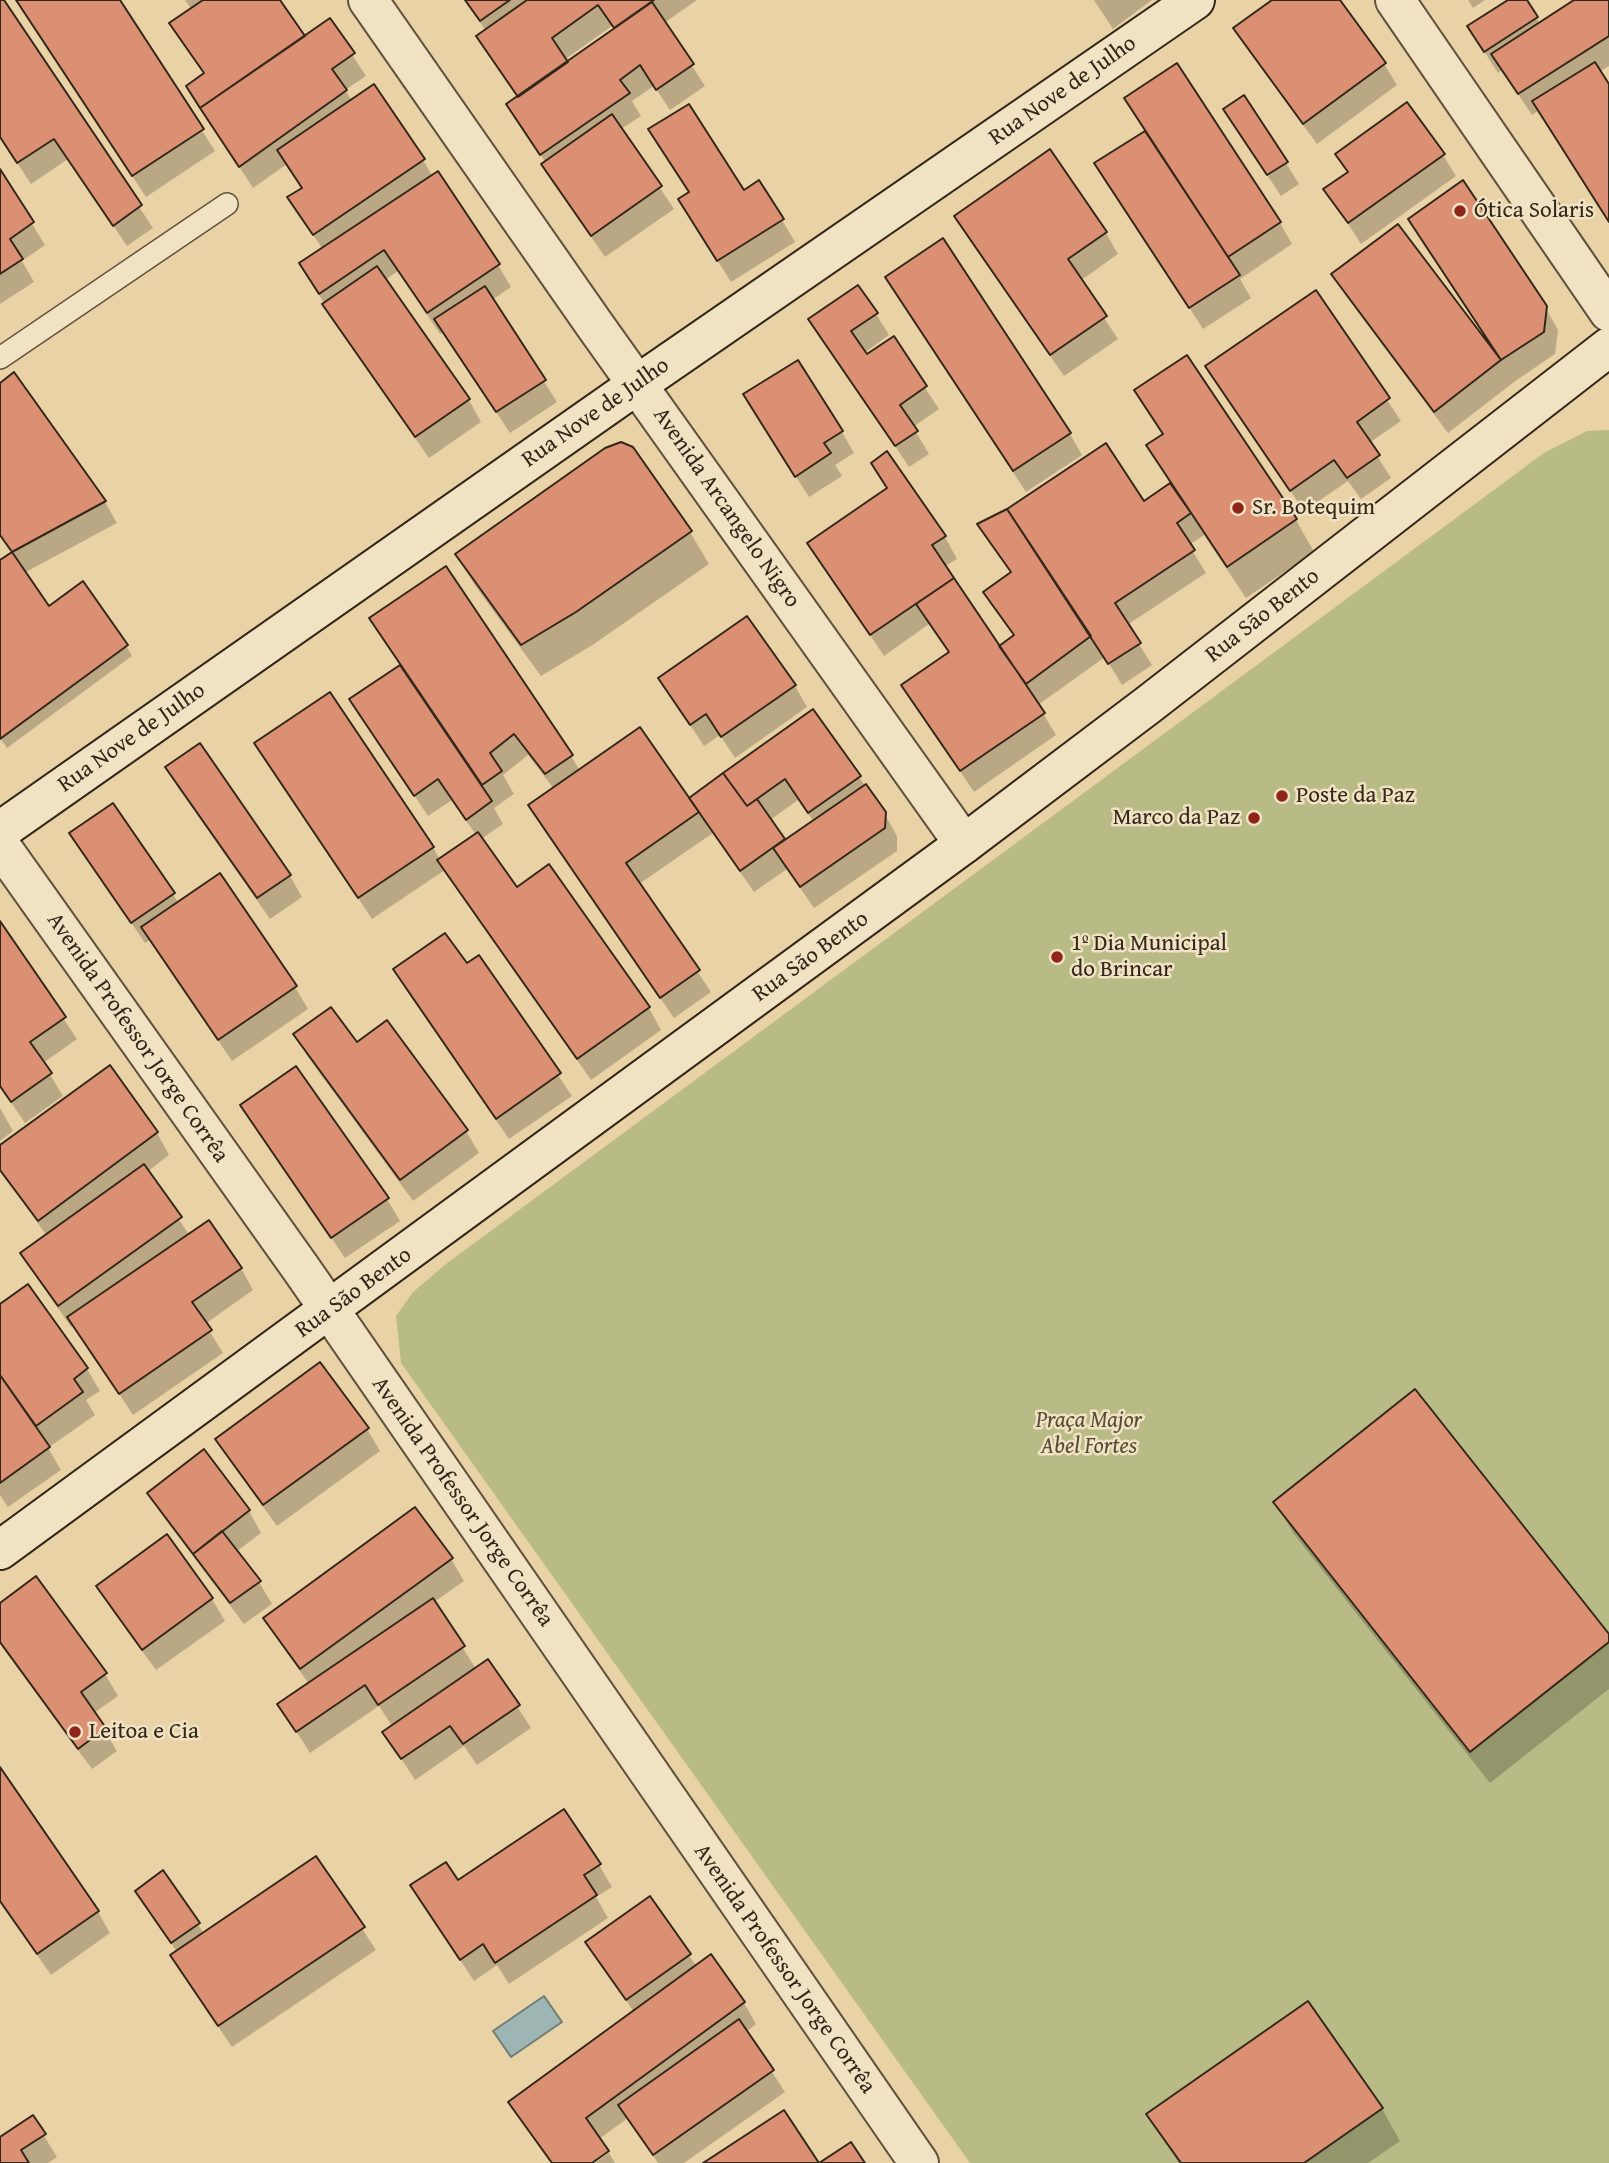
<!DOCTYPE html>
<meta charset="utf-8">
<style>
body{margin:0}
canvas{display:block;background:#e9d2a5}
</style>
<canvas width="1609" height="2163"></canvas>
<script>
const context = document.querySelector('canvas').getContext('2d');
context.lineJoin = 'round';
function fillPath(path, color) { context.fillStyle = color; context.fill(path, 'evenodd'); }
function stroke(path, color, width, dash) { context.strokeStyle = color; context.lineWidth = width; context.lineCap = dash ? 'butt' : 'round'; context.setLineDash(dash || []); context.stroke(path); }
function write(font, color, halo, rows, align = 'center') {
  context.font = font + ' "Gentium Book Plus",serif'; context.lineWidth = 5; context.setLineDash([]); context.textBaseline = 'middle'; context.strokeStyle = halo; context.fillStyle = color; for (const [text, x, y, turn = 0] of rows) {
    context.save(); context.translate(x, y); context.rotate((+turn || 0) * Math.PI / 180); context.textAlign = isNaN(turn) ? turn : align; if (halo) context.strokeText(text, 0, 0); context.fillText(text, 0, 0); context.restore();
  }
}
const green = new Path2D(`
 M 1609,430 L 1609,2163 L 970,2163 L 401,1363 L 396,1316 L 413,1292 L 446,1264 L 1544,453 L 1587,431 Z`);
const water = new Path2D(`
 M 544,1996 L 562,2022 L 511,2057 L 493,2031 Z`);
const shadow = new Path2D(`
 M 0,0 L 2,0 L 153,228 L 127,246 L 68,159 L 31,184 L 0,137 Z
 M 16,0 L 118,0 L 215,151 L 146,197 Z
 M 185,0 L 278,0 L 304,38 L 330,21 L 366,76 L 345,90 L 352,101 L 423,160 L 433,177 L 498,265 L 511,287 L 492,300 L 557,402 L 510,433 L 444,332 L 440,334 L 398,271 L 385,280 L 469,400 L 481,422 L 429,458 L 337,326 L 314,286 L 323,250 L 289,198 L 303,189 L 287,164 L 253,188 L 201,108 L 205,75 L 172,23 L 192,10 Z
 M 464,0 L 697,0 L 664,23 L 705,86 L 670,110 L 654,86 L 632,101 L 641,116 L 621,129 L 674,209 L 605,257 L 556,186 L 544,164 L 546,163 L 508,105 L 519,99 L 478,37 L 486,31 ZM 612,26 L 615,29 L 567,64 L 564,60 Z
 M 1094,0 L 1152,0 L 1113,29 Z
 M 1275,0 L 1338,0 L 1384,64 L 1397,85 L 1317,144 L 1248,50 L 1236,28 Z
 M 1468,0 L 1485,0 L 1473,8 Z
 M 1512,0 L 1525,0 L 1540,24 L 1578,0 L 1609,0 L 1609,66 L 1599,72 L 1609,87 L 1609,221 L 1539,110 L 1532,115 L 1502,70 L 1498,73 L 1482,48 Z
 M 1238,131 L 1286,163 L 1299,184 L 1281,196 Z
 M 1146,132 L 1280,223 L 1292,244 L 1240,279 L 1251,298 L 1203,329 L 1097,164 Z
 M 1338,154 L 1443,155 L 1456,176 L 1361,244 L 1326,190 L 1349,173 Z
 M 0,172 L 45,245 L 22,261 L 34,282 L 0,304 Z
 M 743,192 L 782,220 L 795,242 L 731,282 L 693,221 Z
 M 956,216 L 1106,233 L 1118,254 L 1080,281 L 1118,339 L 1064,376 L 968,238 Z
 M 1422,241 L 1545,307 L 1558,330 L 1555,354 L 1514,382 L 1448,433 L 1346,296 L 1334,274 L 1481,336 L 1483,334 Z
 M 1315,292 L 1401,421 L 1369,443 L 1391,478 L 1361,499 L 1348,481 L 1304,511 L 1207,367 Z
 M 900,299 L 1070,434 L 1082,455 L 1026,492 Z
 M 876,314 L 889,335 L 864,353 L 867,357 L 893,339 L 939,409 L 913,427 L 929,454 L 909,467 L 811,320 Z
 M 14,374 L 105,502 L 117,523 L 24,573 L 49,608 L 126,646 L 132,656 L 7,748 L 0,738 L 0,562 L 12,553 L 0,536 L 0,385 Z
 M 1136,391 L 1296,520 L 1314,552 L 1246,598 L 1204,535 L 1189,545 L 1206,573 L 1127,625 L 1152,665 L 1122,685 L 1105,657 L 1038,705 L 1056,735 L 974,792 L 903,686 L 950,654 L 929,624 L 884,656 L 809,543 L 945,537 L 957,559 L 944,567 L 999,649 L 1015,637 L 985,592 L 1011,573 L 979,525 L 1143,503 L 1171,485 L 1148,446 L 1163,436 Z
 M 758,417 L 842,432 L 854,453 L 835,465 L 842,476 L 809,497 Z
 M 632,449 L 690,532 L 709,564 L 594,644 L 541,676 L 476,587 L 457,555 Z
 M 384,640 L 571,756 L 580,771 L 688,800 L 813,711 L 884,813 L 897,836 L 897,851 L 814,908 L 787,869 L 754,892 L 713,833 L 639,884 L 711,992 L 674,1018 L 542,827 L 530,805 L 554,789 L 528,755 L 503,775 L 514,794 L 494,808 L 503,824 L 481,839 L 517,889 L 549,866 L 649,1008 L 661,1030 L 591,1080 L 445,870 L 372,919 L 269,765 L 433,847 L 440,860 L 476,835 L 452,800 L 428,816 L 351,700 L 402,666 ZM 798,800 L 814,822 L 785,841 L 770,820 Z
 M 660,679 L 795,686 L 807,707 L 735,758 L 720,735 L 704,746 Z
 M 167,768 L 290,876 L 302,897 L 270,919 L 179,789 Z
 M 71,833 L 173,894 L 179,904 L 295,987 L 308,1009 L 232,1061 L 150,940 L 145,943 Z
 M 0,924 L 77,1039 L 43,1063 L 63,1096 L 25,1123 L 0,1086 Z
 M 479,958 L 572,1096 L 509,1139 L 407,991 L 395,970 L 466,966 Z
 M 387,1022 L 466,1131 L 479,1153 L 413,1201 L 308,1057 L 295,1035 L 356,1045 Z
 M 109,1068 L 157,1133 L 169,1155 L 147,1172 L 190,1236 L 241,1268 L 253,1290 L 205,1324 L 223,1353 L 133,1415 L 74,1325 L 71,1327 L 35,1275 L 22,1254 L 47,1236 L 0,1170 L 0,1148 Z
 M 242,1106 L 387,1199 L 400,1221 L 345,1258 Z
 M 0,1108 L 13,1131 L 0,1141 Z
 M 28,1286 L 87,1369 L 100,1391 L 86,1400 L 95,1415 L 48,1448 L 61,1470 L 8,1507 L 0,1495 L 0,1306 Z
 M 367,1429 L 380,1451 L 277,1526 L 230,1461 L 218,1439 Z
 M 204,1451 L 249,1511 L 261,1533 L 236,1552 L 259,1582 L 272,1604 L 244,1624 L 162,1515 L 149,1493 Z
 M 1275,1502 L 1609,1636 L 1609,1689 L 1490,1783 L 1294,1534 Z
 M 167,1537 L 212,1599 L 225,1621 L 156,1670 L 111,1608 L 98,1586 Z
 M 451,1559 L 464,1581 L 434,1602 L 476,1669 L 488,1661 L 531,1728 L 477,1765 L 464,1746 L 415,1780 L 384,1732 L 392,1726 L 379,1706 L 310,1753 L 279,1704 L 309,1684 L 278,1640 L 265,1618 Z
 M 0,1605 L 105,1674 L 118,1696 L 94,1713 L 117,1751 L 92,1769 L 0,1644 Z
 M 0,1770 L 98,1912 L 110,1933 L 51,1975 L 0,1902 Z
 M 316,1858 L 376,1950 L 232,2047 L 185,1977 L 172,1955 L 177,1952 L 137,1892 L 198,1924 L 204,1934 Z
 M 599,1865 L 612,1887 L 596,1897 L 608,1918 L 509,1984 L 497,1965 L 474,1981 L 412,1886 Z
 M 649,1898 L 697,1967 L 744,2003 L 756,2024 L 746,2032 L 785,2092 L 684,2163 L 658,2163 L 628,2118 L 599,2139 L 589,2163 L 551,2163 L 510,2102 L 634,2012 L 587,1942 Z
 M 1382,2109 L 1400,2141 L 1368,2163 L 1179,2163 L 1149,2115 Z
 M 33,2118 L 57,2157 L 48,2163 L 0,2163 L 0,2139 Z
 M 609,2153 L 615,2163 L 595,2163 Z`);
const building = new Path2D(`
 M 0,0 L 4,0 L 142,205 L 113,226 L 54,139 L 17,163 L 0,137 Z
 M 16,0 L 120,0 L 204,129 L 132,176 Z
 M 203,0 L 280,0 L 305,36 L 200,108 L 186,86 L 204,73 L 169,23 Z
 M 465,0 L 510,0 L 480,21 Z
 M 527,0 L 654,0 L 614,28 L 598,5 L 552,38 L 568,62 L 518,97 L 476,36 Z
 M 1272,0 L 1340,0 L 1386,63 L 1303,124 L 1233,28 Z
 M 1508,0 L 1527,0 L 1538,17 L 1484,52 L 1467,26 Z
 M 1574,0 L 1609,0 L 1609,36 L 1518,94 L 1491,54 Z
 M 652,2 L 694,64 L 656,90 L 640,65 L 620,80 L 630,93 L 540,155 L 506,104 Z
 M 330,18 L 355,53 L 332,69 L 347,90 L 239,167 L 200,108 Z
 M 1595,62 L 1609,84 L 1609,222 L 1532,101 Z
 M 1177,63 L 1281,222 L 1228,257 L 1124,98 Z
 M 374,84 L 425,159 L 313,235 L 287,197 L 302,188 L 277,150 Z
 M 1244,95 L 1288,162 L 1267,175 L 1223,109 Z
 M 1407,102 L 1445,154 L 1348,223 L 1323,189 L 1348,172 L 1335,154 Z
 M 689,104 L 744,190 L 759,180 L 784,219 L 717,261 L 678,199 L 689,192 L 648,129 Z
 M 612,114 L 662,186 L 591,236 L 541,164 Z
 M 1145,131 L 1240,275 L 1189,308 L 1094,163 Z
 M 1050,149 L 1107,232 L 1068,259 L 1107,316 L 1050,355 L 954,216 Z
 M 0,169 L 34,222 L 10,239 L 23,259 L 0,274 Z
 M 438,171 L 500,264 L 427,313 L 384,250 L 319,294 L 299,263 Z
 M 1463,180 L 1547,306 L 1544,332 L 1501,360 L 1408,219 Z
 M 1398,224 L 1501,360 L 1434,412 L 1331,274 Z
 M 943,238 L 1071,433 L 1013,471 L 885,277 Z
 M 377,266 L 470,399 L 415,437 L 322,304 Z
 M 858,285 L 878,313 L 851,331 L 867,354 L 894,336 L 927,386 L 900,405 L 918,431 L 895,446 L 808,319 Z
 M 485,286 L 546,380 L 496,412 L 434,319 Z
 M 1316,290 L 1390,398 L 1357,422 L 1380,455 L 1347,478 L 1334,460 L 1290,491 L 1205,366 Z
 M 1187,355 L 1297,519 L 1227,567 L 1146,445 L 1163,434 L 1134,390 Z
 M 798,360 L 843,431 L 824,443 L 831,453 L 795,477 L 743,394 Z
 M 14,372 L 106,501 L 12,552 L 0,535 L 0,383 Z
 M 621,442 L 633,447 L 692,531 L 576,612 L 521,645 L 455,554 L 605,448 Z
 M 1106,443 L 1144,501 L 1170,483 L 1191,513 L 1177,523 L 1195,550 L 1115,603 L 1141,643 L 1108,664 L 1007,509 Z
 M 887,451 L 946,536 L 932,545 L 954,578 L 870,635 L 807,543 L 887,488 L 871,463 Z
 M 1007,509 L 1091,636 L 1026,684 L 999,646 L 1014,635 L 983,592 L 1011,572 L 977,524 Z
 M 12,552 L 49,606 L 83,581 L 128,645 L 0,739 L 0,560 Z
 M 446,566 L 573,755 L 545,774 L 514,734 L 490,753 L 502,771 L 482,785 L 369,618 Z
 M 954,578 L 1045,713 L 960,771 L 901,685 L 949,652 L 916,604 Z
 M 747,616 L 796,685 L 721,737 L 706,714 L 690,725 L 658,678 Z
 M 400,665 L 492,801 L 466,820 L 438,779 L 414,796 L 349,699 Z
 M 330,692 L 434,847 L 358,898 L 254,743 Z
 M 813,709 L 861,776 L 808,813 L 785,779 L 747,806 L 723,773 Z
 M 640,727 L 699,812 L 626,863 L 700,970 L 660,998 L 528,805 Z
 M 200,743 L 291,875 L 257,898 L 165,767 Z
 M 723,773 L 747,806 L 757,799 L 785,839 L 740,871 L 689,798 Z
 M 866,784 L 886,812 L 885,828 L 800,887 L 773,848 Z
 M 113,803 L 175,893 L 131,923 L 69,833 Z
 M 478,832 L 517,887 L 549,864 L 650,1007 L 577,1059 L 437,860 Z
 M 220,873 L 297,986 L 218,1040 L 141,927 Z
 M 0,921 L 66,1017 L 30,1042 L 52,1073 L 11,1102 L 0,1086 Z
 M 445,933 L 467,963 L 479,955 L 561,1073 L 496,1119 L 393,969 Z
 M 331,1007 L 357,1042 L 387,1020 L 468,1130 L 400,1180 L 293,1034 Z
 M 110,1065 L 158,1132 L 38,1221 L 0,1170 L 0,1145 Z
 M 296,1066 L 389,1198 L 331,1238 L 240,1105 Z
 M 144,1164 L 182,1217 L 58,1306 L 20,1253 Z
 M 209,1220 L 242,1268 L 192,1302 L 212,1330 L 119,1394 L 67,1317 Z
 M 28,1284 L 88,1368 L 74,1379 L 83,1392 L 36,1426 L 0,1375 L 0,1304 Z
 M 320,1362 L 369,1428 L 263,1505 L 215,1439 Z
 M 0,1375 L 50,1447 L 0,1483 Z
 M 1415,1389 L 1609,1634 L 1609,1642 L 1470,1752 L 1273,1502 Z
 M 204,1449 L 250,1510 L 193,1554 L 147,1493 Z
 M 415,1507 L 453,1558 L 300,1669 L 263,1618 Z
 M 222,1531 L 261,1581 L 230,1603 L 193,1554 Z
 M 167,1534 L 213,1598 L 142,1650 L 96,1586 Z
 M 36,1576 L 107,1673 L 81,1692 L 106,1728 L 78,1749 L 0,1642 L 0,1603 Z
 M 433,1598 L 465,1646 L 378,1705 L 365,1685 L 296,1732 L 277,1704 Z
 M 488,1659 L 520,1705 L 463,1744 L 450,1726 L 401,1759 L 382,1732 Z
 M 0,1767 L 99,1911 L 37,1954 L 0,1901 Z
 M 564,1809 L 601,1864 L 584,1875 L 597,1895 L 495,1963 L 483,1944 L 460,1960 L 410,1885 L 446,1862 L 458,1880 Z
 M 316,1856 L 365,1927 L 218,2026 L 170,1955 Z
 M 163,1870 L 200,1923 L 171,1943 L 135,1891 Z
 M 650,1896 L 691,1954 L 626,2000 L 585,1942 Z
 M 711,1954 L 745,2002 L 586,2118 L 609,2151 L 592,2163 L 552,2163 L 508,2102 Z
 M 1308,2001 L 1383,2108 L 1304,2163 L 1181,2163 L 1146,2114 Z
 M 739,2019 L 774,2070 L 653,2155 L 618,2105 Z
 M 784,2110 L 819,2163 L 851,2142 L 865,2163 L 703,2163 Z
 M 33,2115 L 46,2134 L 21,2150 L 29,2163 L 0,2163 L 0,2137 Z`);
const lane = new Path2D(`
 M 0,358 L 227,204`);
const street = new Path2D(`
 M 368,0 L 594,324 L 964,844
 M 1395,0 L 1609,312
 M 0,845 L 302,1270 L 919,2163`);
const secondary = new Path2D(`
 M 0,831 L 638,384 L 1195,0
 M 0,1550 L 964,844 L 1148,705 L 1609,347`);
const markers = [
 [1460,211,7,"#8f2418"],
 [1238,508,7,"#8f2418"],
 [1282,796,7,"#8f2418"],
 [1254,818,7,"#8f2418"],
 [1057,957,7,"#8f2418"],
 [75,1732,7,"#8f2418"]
];
const streetNames = [
 ["Rua Nove de Julho",1063,91,-35],
 ["Rua Nove de Julho",596,413,-35],
 ["Avenida Arcangelo Nigro",726,508,55],
 ["Rua São Bento",1263,616,-38],
 ["Rua Nove de Julho",132,738,-35],
 ["Rua São Bento",811,957,-36],
 ["Avenida Professor Jorge Corrêa",137,1038,55],
 ["Rua São Bento",354,1293,-36],
 ["Avenida Professor Jorge Corrêa",462,1502,55],
 ["Avenida Professor Jorge Corrêa",784,1969,55]
];
const poiNames = [
 ["Ótica Solaris",1474,211],
 ["Sr. Botequim",1252,508],
 ["Poste da Paz",1296,796],
 ["Marco da Paz",1240,818,"right"],
 ["1º Dia Municipal",1071,944],
 ["do Brincar",1071,970],
 ["Leitoa e Cia",89,1732]
];
const parkNames = [
 ["Praça Major",1089,1421],
 ["Abel Fortes",1089,1447]
];
fillPath(green, '#b8bb85');
fillPath(water, '#9db5b3');
stroke(water, '#737c75', 2);
fillPath(shadow, '#0003');
fillPath(building, '#db8f73');
stroke(building, '#332719', 2);
stroke(lane, '#60523c', 24);
stroke(street, '#60523c', 42);
stroke(secondary, '#332719', 42);
stroke(lane, '#f1e2c4', 21);
stroke(street, '#f1e2c4', 38);
stroke(secondary, '#f1e2c4', 38);
for (const [x, y, r, color] of markers) { const dot = new Path2D(); dot.arc(x, y, r, 0, 2 * Math.PI); context.fillStyle = color; context.fill(dot); stroke(dot, '#f1e2c4', 2.5); }
write('23px', '#332719', '#f1e2c4', streetNames);
write('23px', '#332719', '#f1e2c4', poiNames, 'left');
write('italic 23px', '#544c34', '#f1e2c4', parkNames);
</script>
